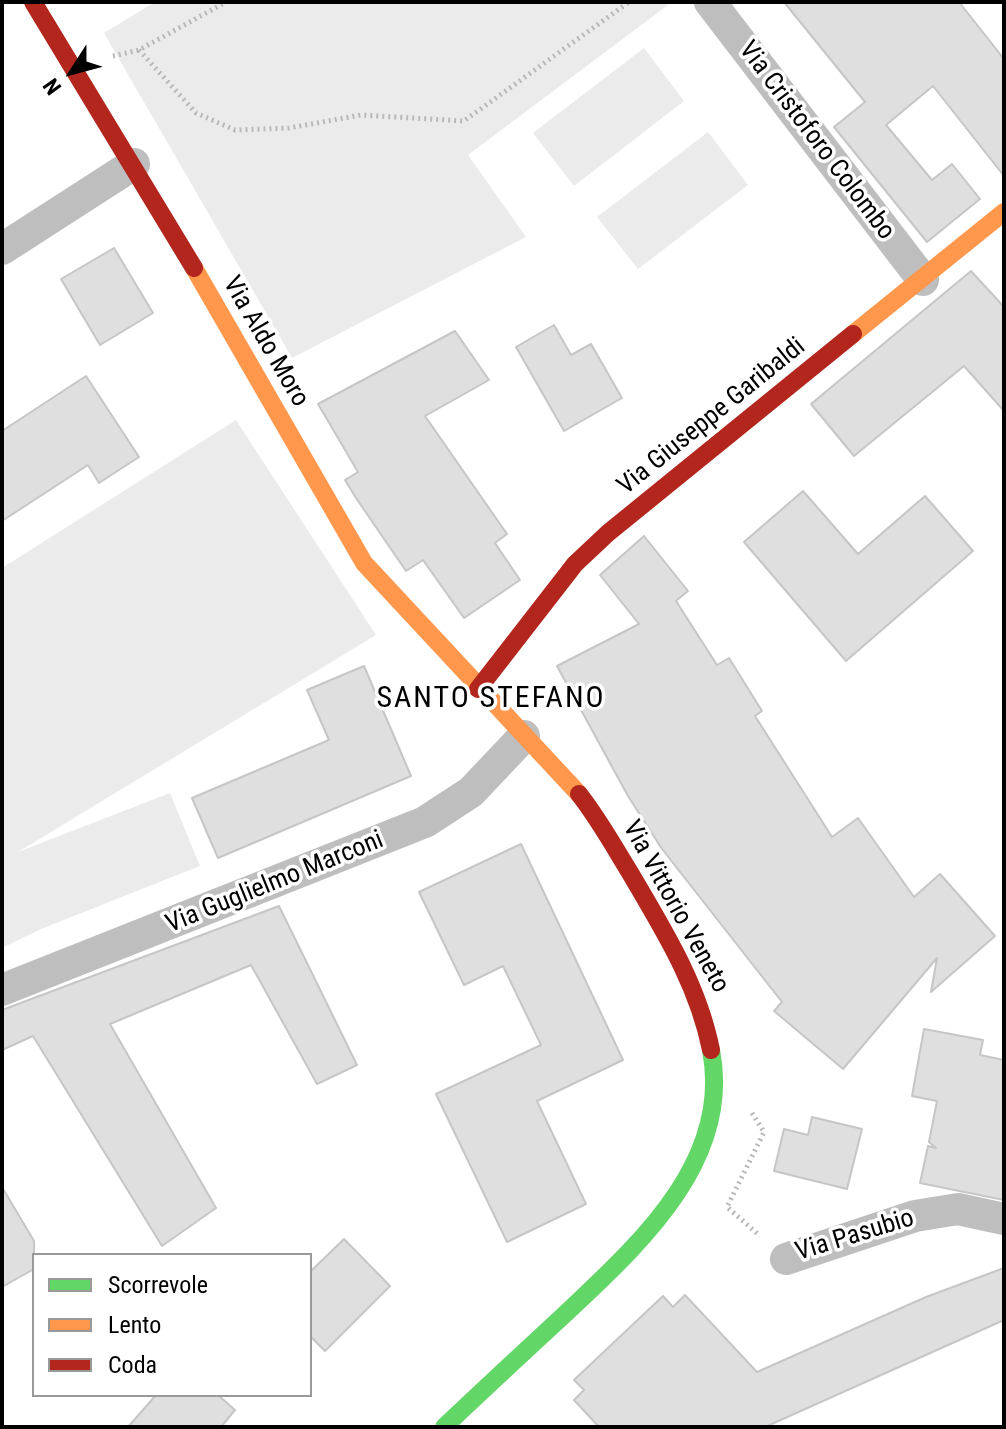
<!DOCTYPE html>
<style>
body{margin:0}
#map{position:relative;width:1006px;height:1429px;overflow:hidden;background:#fff;font-family:"Roboto Condensed",sans-serif}
canvas{display:block}
.frame{position:absolute;inset:0;border:4px solid #000;pointer-events:none}
.legend{position:absolute;left:32px;top:1253px;width:280px;height:144px;box-sizing:border-box;background:#fff;border:2px solid #999;margin:0;padding:10px 14px;list-style:none;font-size:24px;color:#000}
.legend li{display:flex;align-items:center;gap:16px;height:40px}
.legend b{width:40px;border:2px solid #999}
.north{position:absolute;left:32px;top:32px;width:80px;height:80px;-webkit-text-stroke:6px #fff;paint-order:stroke;rotate:234deg;font-size:22px;font-weight:700;line-height:32px;text-align:center;color:#000}
.north::after{content:'';display:block;margin:auto;width:28px;height:36px;background:#000;clip-path:polygon(50% 0,100% 100%,50% 72%,0 100%)}
</style>
<div id="map">
<canvas width="1006" height="1429"></canvas>
<div class="frame"></div>
<ul class="legend">
<li><b style="height:10px;background:#63d668"></b>Scorrevole</li>
<li><b style="height:10px;background:#ff974d"></b>Lento</li>
<li><b style="height:10px;background:#b3261e"></b>Coda</li>
</ul>
<div class="north">N</div>
</div>
<script>
const context = document.querySelector('canvas').getContext('2d');
context.lineJoin = 'round';
function fillPath(path, color) { context.fillStyle = color; context.fill(path, 'evenodd'); }
function stroke(path, color, width, dash) { context.strokeStyle = color; context.lineWidth = width; context.lineCap = dash ? 'butt' : 'round'; context.setLineDash(dash || []); context.stroke(path); }
function write(font, color, halo, rows, align = 'center') {
  context.font = font + ' "Roboto Condensed",sans-serif'; context.lineWidth = 7; context.setLineDash([]); context.textBaseline = 'middle'; context.strokeStyle = halo; context.fillStyle = color; for (const [text, x, y, turn = 0] of rows) {
    context.save(); context.translate(x, y); context.rotate((+turn || 0) * Math.PI / 180); context.textAlign = isNaN(turn) ? turn : align; if (halo) context.strokeText(text, 0, 0); context.fillText(text, 0, 0); context.restore();
  }
}
const green = new Path2D(`
 M 155,2 L 672,2 L 468,155 L 526,237 L 292,358 L 104,33 Z
 M 644,48 L 684,101 L 574,186 L 533,133 Z
 M 708,132 L 748,185 L 638,269 L 597,217 Z
 M 236,420 L 376,635 L 18,852 L 170,793 L 200,866 L 41,929 L 2,948 L 2,568 Z`);
const building = new Path2D(`
 M 784,2 L 959,2 L 1004,59 L 1004,176 L 933,86 L 886,125 L 932,180 L 952,164 L 980,199 L 927,242 L 834,127 L 865,102 Z
 M 114,248 L 153,313 L 100,345 L 61,279 Z
 M 971,271 L 1004,307 L 1004,411 L 964,366 L 854,456 L 811,404 Z
 M 554,325 L 571,355 L 591,344 L 622,398 L 564,431 L 516,347 Z
 M 455,331 L 489,380 L 425,416 L 507,534 L 495,543 L 520,580 L 464,618 L 423,560 L 406,571 L 356,498 L 345,480 L 358,472 L 318,404 Z
 M 86,376 L 139,457 L 99,483 L 88,465 L 2,521 L 2,431 Z
 M 803,491 L 858,554 L 925,496 L 973,551 L 846,661 L 744,542 Z
 M 644,536 L 688,591 L 676,601 L 717,665 L 729,658 L 762,711 L 755,716 L 832,837 L 858,818 L 914,897 L 940,874 L 995,936 L 931,992 L 937,958 L 843,1069 L 774,1011 L 782,1002 L 662,849 L 628,796 L 557,666 L 639,624 L 600,575 Z
 M 364,666 L 411,776 L 218,858 L 192,798 L 329,740 L 307,690 Z
 M 521,844 L 623,1060 L 537,1101 L 586,1204 L 507,1242 L 436,1094 L 541,1045 L 503,966 L 464,985 L 419,892 Z
 M 279,906 L 357,1065 L 317,1084 L 251,965 L 110,1024 L 216,1208 L 162,1246 L 33,1036 L 2,1050 L 2,1010 Z
 M 924,1029 L 983,1040 L 980,1055 L 1004,1060 L 1004,1200 L 920,1183 L 928,1146 L 936,1148 L 929,1142 L 937,1101 L 912,1096 Z
 M 812,1117 L 862,1129 L 847,1189 L 774,1171 L 784,1129 L 808,1135 Z
 M 2,1187 L 34,1241 L 34,1269 L 2,1287 Z
 M 344,1239 L 390,1286 L 325,1351 L 310,1336 L 310,1272 Z
 M 1004,1268 L 1004,1320 L 765,1427 L 599,1427 L 574,1400 L 584,1390 L 574,1380 L 663,1296 L 673,1307 L 685,1295 L 757,1372 L 926,1297 Z
 M 156,1395 L 218,1395 L 235,1410 L 221,1427 L 128,1427 Z`);
const path = new Path2D(`
 M 139,50 L 196,113 L 235,130 L 289,128 L 361,115 L 464,121 L 629,2
 M 113,56 L 139,50 L 226,2
 M 752,1113 L 764,1132 L 727,1207 L 760,1236`);
const street = new Path2D(`
 M 710,2 L 923,280
 M 2,249 L 134,164
 M 2,990 L 425,822 L 471,792 L 524,736
 M 786,1259 L 915,1216 L 958,1209 L 1004,1219`);
const fast = new Path2D(`
 M 444,1427 C 484,1389 524,1352 564,1315 C 637,1246 733,1162 711,1050`);
const slow = new Path2D(`
 M 194,268 L 364,563 L 579,794
 M 853,334 L 1004,212`);
const jam = new Path2D(`
 M 33,2 L 194,268
 M 478,689 L 575,564 L 608,533 L 853,334
 M 579,794 C 598,818 613,845 629,871 C 663,929 698,984 711,1050`);
const streetNames = [
 ["Via Cristoforo Colombo",816,141,53],
 ["Via Aldo Moro",265,342,60],
 ["Via Giuseppe Garibaldi",712,417,-39],
 ["Via Guglielmo Marconi",275,883,-22],
 ["Via Vittorio Veneto",675,907,61],
 ["Via Pasubio",855,1236,-17]
];
const quarterNames = [
 ["SANTO STEFANO",491,699]
];
fillPath(green, '#ebebeb');
fillPath(building, '#dfdfdf');
stroke(building, '#c6c6c6', 2);
stroke(path, '#b9b9b9', 5, [2, 4]);
stroke(street, '#bebebe', 32);
stroke(fast, '#63d668', 18);
stroke(slow, '#ff974d', 18);
stroke(jam, '#b3261e', 18);
write('26px', '#000', '#fff', streetNames);
context.letterSpacing = '2px';
write('30px', '#000', '#fff', quarterNames);
context.letterSpacing = '0px';
</script>
